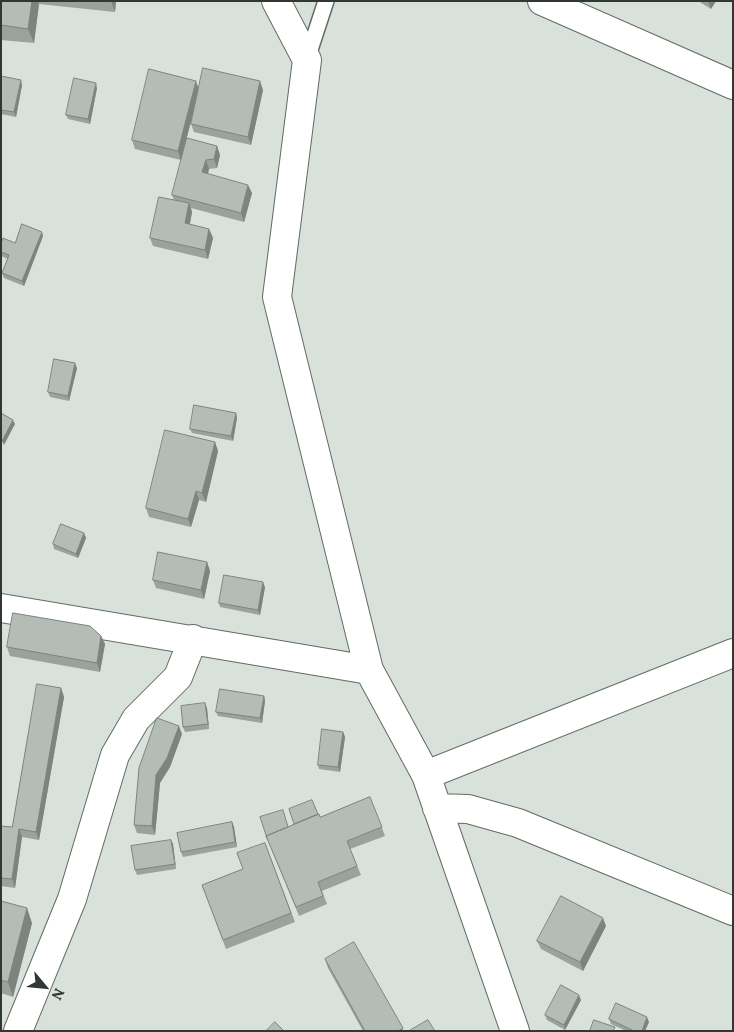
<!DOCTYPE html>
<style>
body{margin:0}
#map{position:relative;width:734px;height:1032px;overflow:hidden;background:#d8e1da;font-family:Lora,serif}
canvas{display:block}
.frame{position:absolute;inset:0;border:2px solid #333734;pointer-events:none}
.north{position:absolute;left:20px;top:962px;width:50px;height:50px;-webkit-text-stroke:4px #d8e1da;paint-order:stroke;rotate:118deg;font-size:14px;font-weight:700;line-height:20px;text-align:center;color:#333734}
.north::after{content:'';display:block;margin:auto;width:18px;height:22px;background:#333734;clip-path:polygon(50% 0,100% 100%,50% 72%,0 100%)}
</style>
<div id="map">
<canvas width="734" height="1032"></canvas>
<div class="frame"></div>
<div class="north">N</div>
</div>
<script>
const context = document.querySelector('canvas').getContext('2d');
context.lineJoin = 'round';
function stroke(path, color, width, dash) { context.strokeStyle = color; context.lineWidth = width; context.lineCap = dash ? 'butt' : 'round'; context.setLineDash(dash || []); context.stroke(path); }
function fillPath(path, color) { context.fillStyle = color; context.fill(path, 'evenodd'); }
const service = new Path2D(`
 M 307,59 L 326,1`);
const minor = new Path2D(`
 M 276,1 L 307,60 L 277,297 L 369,670 L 426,775 L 515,1031
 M 542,1 L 733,85
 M 1,608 L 369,670
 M 426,775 L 733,653
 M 437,808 L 468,809 L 518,823 L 733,911
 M 18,1031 L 72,899 L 115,755 L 136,719 L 178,677 L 193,639`);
const wall = new Path2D(`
 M 1,1 L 116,1 L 115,12 L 39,4 L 34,43 L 1,40 Z
 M 698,1 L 716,1 L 711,9 Z
 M 1,76 L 22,85 L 16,117 L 1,114 Z
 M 97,88 L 90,124 L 68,119 L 66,115 Z
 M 199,89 L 263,90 L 251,145 L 194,132 L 191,124 L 198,94 L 181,160 L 135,149 L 132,140 Z
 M 217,146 L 220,155 L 217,168 L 209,169 L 208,174 L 252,193 L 244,222 L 191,208 L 192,212 L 190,225 L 209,229 L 213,238 L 208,259 L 153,246 L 150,238 L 174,200 L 172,195 Z
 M 43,236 L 24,286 L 4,278 L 2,273 L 8,259 L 1,256 L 1,244 L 15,243 Z
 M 77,368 L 69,401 L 50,397 L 48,392 Z
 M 236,413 L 237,418 L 233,441 L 192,433 L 190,429 Z
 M 215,442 L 218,451 L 206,502 L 199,500 L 191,527 L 149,517 L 146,508 Z
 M 84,533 L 86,538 L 78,558 L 54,549 L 53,544 Z
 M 207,562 L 210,571 L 204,599 L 156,588 L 153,580 Z
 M 265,587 L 260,615 L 220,607 L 219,603 Z
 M 101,636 L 105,644 L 100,672 L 10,656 L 7,647 Z
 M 61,688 L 64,697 L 39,840 L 22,837 L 15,888 L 1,886 L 1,826 L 12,827 Z
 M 264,696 L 265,701 L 262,723 L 218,716 L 216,712 Z
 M 207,708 L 209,729 L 185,732 L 183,727 Z
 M 343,732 L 345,737 L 340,772 L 319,769 L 318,765 Z
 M 182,734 L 170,767 L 160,783 L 155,835 L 137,833 L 134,825 Z
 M 370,797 L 385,836 L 350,849 L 361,875 L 322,891 L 327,904 L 299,916 L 267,838 L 288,827 L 318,814 L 320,817 Z
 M 232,822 L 234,827 L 237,847 L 183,857 L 181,852 Z
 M 171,840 L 173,844 L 176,869 L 137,875 L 135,870 Z
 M 265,843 L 295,922 L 226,949 L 202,885 L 243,869 Z
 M 1,901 L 32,923 L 13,997 L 1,993 Z
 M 606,926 L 583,971 L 541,949 L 537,941 Z
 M 325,959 L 403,1028 L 403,1031 L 363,1031 L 328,968 Z
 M 581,1000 L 565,1030 L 547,1020 L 545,1015 Z
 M 609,1019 L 649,1022 L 645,1031 L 626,1031 L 611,1024 Z`);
const shadedWall = new Path2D(`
 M 32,1 L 38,1 L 39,4 L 34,43 L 28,29 Z
 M 111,1 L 116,1 L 115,12 Z
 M 708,1 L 716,1 L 711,9 Z
 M 21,80 L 22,85 L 16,117 L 14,112 Z
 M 196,81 L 199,90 L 181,160 L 178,151 Z
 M 260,81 L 263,90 L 251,145 L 248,137 Z
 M 96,83 L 97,88 L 90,124 L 88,119 Z
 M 217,146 L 220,155 L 217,168 L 214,159 Z
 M 206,160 L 209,169 L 206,181 L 202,172 Z
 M 248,185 L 252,193 L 244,222 L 241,213 Z
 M 189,203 L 192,212 L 188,232 L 185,223 Z
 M 209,229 L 213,238 L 208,259 L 205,250 Z
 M 42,232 L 43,236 L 24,286 L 22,281 Z
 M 75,363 L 77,368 L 69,401 L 68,396 Z
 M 236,413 L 237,418 L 233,441 L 231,436 Z
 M 13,420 L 15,424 L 4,445 L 2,441 Z
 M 215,442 L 218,451 L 206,502 L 202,493 Z
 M 196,491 L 199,500 L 191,527 L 188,519 Z
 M 84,533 L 86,538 L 78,558 L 76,554 Z
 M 207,562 L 210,571 L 204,599 L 201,590 Z
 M 263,582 L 265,587 L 260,615 L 258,610 Z
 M 101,636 L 105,644 L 100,672 L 97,663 Z
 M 61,688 L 64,697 L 39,840 L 36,832 Z
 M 264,696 L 265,701 L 262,723 L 260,718 Z
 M 205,703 L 207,708 L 209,729 L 208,724 Z
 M 179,726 L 182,734 L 170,767 L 160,783 L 155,835 L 152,826 L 156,775 Z
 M 343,732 L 345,737 L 340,772 L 338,767 Z
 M 232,822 L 234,827 L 237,847 L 235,842 Z
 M 19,829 L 22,837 L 15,888 L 12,879 Z
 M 171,840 L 173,844 L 176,869 L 175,864 Z
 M 27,908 L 32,923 L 13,997 L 8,982 Z
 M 603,918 L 606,926 L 583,971 L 580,962 Z
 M 579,995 L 581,1000 L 565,1030 L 564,1025 Z
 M 647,1017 L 649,1022 L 645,1031 L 642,1031 Z`);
const building = new Path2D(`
 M 1,1 L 32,1 L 28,29 L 1,25 Z
 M 203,68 L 260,81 L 248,137 L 191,124 Z
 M 149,69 L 196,81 L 178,151 L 132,140 Z
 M 1,76 L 21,80 L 14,112 L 1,110 Z
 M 74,78 L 96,83 L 88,119 L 66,115 Z
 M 187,138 L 217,146 L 214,159 L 206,160 L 202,172 L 248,185 L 241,213 L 172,195 Z
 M 159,197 L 189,203 L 185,223 L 209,229 L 205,250 L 150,238 Z
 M 22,224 L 42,232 L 22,281 L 2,273 L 9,255 L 1,252 L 1,244 L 3,238 L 15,243 Z
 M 54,359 L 75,363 L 68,396 L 48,392 Z
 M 194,405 L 236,413 L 231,436 L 190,429 Z
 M 1,413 L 13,420 L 2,441 L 1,440 Z
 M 165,430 L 215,442 L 202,493 L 196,491 L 188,519 L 146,508 Z
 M 61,524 L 84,533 L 76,554 L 53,544 Z
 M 158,552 L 207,562 L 201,590 L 153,580 Z
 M 224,575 L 263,582 L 258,610 L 219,603 Z
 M 13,613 L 90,626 L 101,636 L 97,663 L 7,647 Z
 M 37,684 L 61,688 L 36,832 L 19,829 L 12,879 L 1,878 L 1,826 L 12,827 Z
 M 220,689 L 264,696 L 260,718 L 216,712 Z
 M 205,703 L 208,724 L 183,727 L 181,706 Z
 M 157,718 L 179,726 L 167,758 L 156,775 L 152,826 L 134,825 L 139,768 Z
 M 322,729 L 343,732 L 338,767 L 318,765 Z
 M 370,797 L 382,827 L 347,841 L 357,866 L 318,882 L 323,896 L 296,907 L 266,836 L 319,814 L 320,817 Z
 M 312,800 L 318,814 L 294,824 L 289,809 Z
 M 283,810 L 288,827 L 266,836 L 267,838 L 260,817 Z
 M 232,822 L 235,842 L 181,852 L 177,833 Z
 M 171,840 L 175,864 L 135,870 L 131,846 Z
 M 265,843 L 291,913 L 223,940 L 202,885 L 243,869 L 237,853 Z
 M 561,896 L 603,918 L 580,962 L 537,941 Z
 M 1,901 L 27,908 L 8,982 L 1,980 Z
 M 354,942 L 403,1028 L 398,1031 L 365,1031 L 325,959 Z
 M 561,985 L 579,995 L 564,1025 L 545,1015 Z
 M 616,1003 L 647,1017 L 642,1031 L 634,1031 L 609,1019 Z
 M 428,1020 L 435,1031 L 409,1031 Z
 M 594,1020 L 615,1027 L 613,1031 L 590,1031 Z
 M 275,1022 L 284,1031 L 266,1031 Z`);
stroke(service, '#626b65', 18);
stroke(minor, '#626b65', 30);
stroke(service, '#fff', 15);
stroke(minor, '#fff', 28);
fillPath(wall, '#9aa29c');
fillPath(shadedWall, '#7d847f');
fillPath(building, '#b3bcb5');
stroke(building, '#7d847f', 1);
</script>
